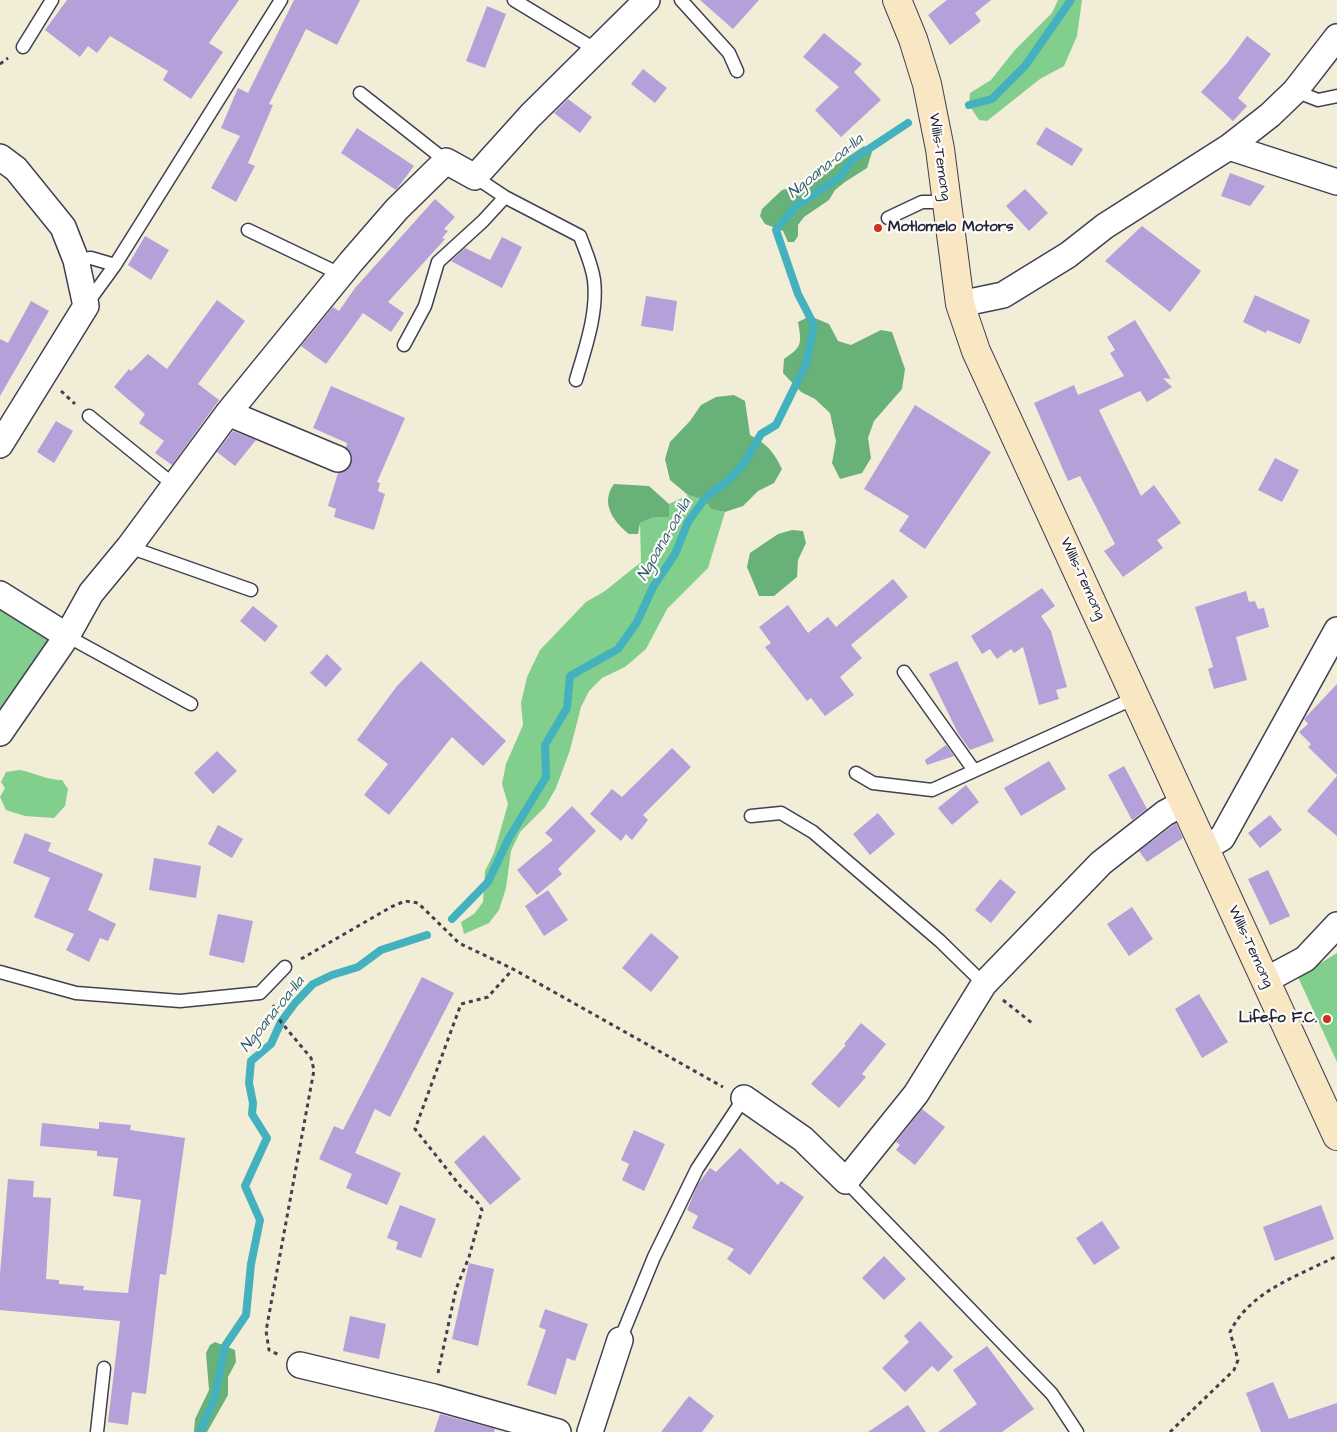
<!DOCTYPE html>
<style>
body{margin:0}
canvas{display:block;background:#f1edd7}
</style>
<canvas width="1337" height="1432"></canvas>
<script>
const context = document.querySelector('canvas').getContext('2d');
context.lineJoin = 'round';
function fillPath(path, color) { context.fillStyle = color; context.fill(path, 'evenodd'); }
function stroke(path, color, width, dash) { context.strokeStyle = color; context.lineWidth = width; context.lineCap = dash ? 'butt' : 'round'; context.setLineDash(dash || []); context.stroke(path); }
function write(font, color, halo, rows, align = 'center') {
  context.font = font + ' "Architects Daughter",sans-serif'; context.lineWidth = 4.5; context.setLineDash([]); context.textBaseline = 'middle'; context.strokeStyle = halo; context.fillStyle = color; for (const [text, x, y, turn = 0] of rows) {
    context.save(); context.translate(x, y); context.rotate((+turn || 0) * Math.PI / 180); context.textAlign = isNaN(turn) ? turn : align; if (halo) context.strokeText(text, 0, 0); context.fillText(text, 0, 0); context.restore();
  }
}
const green = new Path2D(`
 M 1058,0 L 1082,0 L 1077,36 L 1064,66 L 1040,79 L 987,121 L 979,120 L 969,105 L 970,93 L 991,80 L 1014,51 L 1052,13 Z
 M 688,495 L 704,500 L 711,509 L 725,512 L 708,568 L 667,609 L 646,649 L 625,667 L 602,678 L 589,691 L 581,707 L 570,750 L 556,788 L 545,807 L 520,832 L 511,851 L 506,888 L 499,910 L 489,923 L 464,934 L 461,922 L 474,914 L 483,902 L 485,871 L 494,853 L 508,804 L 502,784 L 506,764 L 523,725 L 521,703 L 527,677 L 540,650 L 586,602 L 605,591 L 641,562 L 640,523 L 654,517 L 669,517 L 669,504 Z
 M 0,609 L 50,634 L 49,643 L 0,715 Z
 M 20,770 C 35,773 47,780 62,780 L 68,789 L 65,806 L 54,818 L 25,816 L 6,810 L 0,797 L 5,788 L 1,782 L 6,772 Z
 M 1337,953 L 1337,1062 L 1298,977 Z`);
const forest = new Path2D(`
 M 864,146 L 872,152 L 867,168 L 845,182 L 835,190 L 829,200 L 804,217 L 798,225 L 798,236 L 794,242 L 788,242 L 783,231 L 765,224 L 760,216 L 762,209 L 782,190 L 809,183 Z
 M 810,316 L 829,324 L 838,341 L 851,345 L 881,330 L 892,332 L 905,369 L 902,389 L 874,421 L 868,438 L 871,458 L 862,473 L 840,479 L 832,463 L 836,441 L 830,413 L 815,399 L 801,392 L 783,373 L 784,359 C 802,347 802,344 798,322 Z
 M 734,395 L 745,401 L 750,435 C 767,444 774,452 782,469 L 774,483 L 758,491 L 743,506 L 725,512 L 711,509 L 704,500 L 688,495 L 670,480 L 665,459 L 670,442 L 690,421 L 701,405 L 716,397 Z
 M 614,484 L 649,486 L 669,504 L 669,517 L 654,517 L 640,523 L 638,534 L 629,534 C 613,521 600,503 614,484 Z
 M 792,530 L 803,531 L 806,543 L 798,560 L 797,577 L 774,596 L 759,596 L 747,567 L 750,553 L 778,534 Z
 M 215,1342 L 235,1350 L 236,1362 L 228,1377 L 228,1395 L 207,1432 L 194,1432 L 195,1419 L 209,1390 L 206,1353 L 210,1345 Z`);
const stream = new Path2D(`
 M 969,105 L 992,99 L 1025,66 L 1071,0
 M 452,919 L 488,882 L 509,838 L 546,777 L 545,745 L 567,708 L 570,676 L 618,649 L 637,622 L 653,587 L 675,554 L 688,522 L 706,497 L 729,480 L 745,462 L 761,434 L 776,425 L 806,364 L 814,325 L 798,294 L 776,230 L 796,206 L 840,177 L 852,160 L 908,123
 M 200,1432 L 215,1397 L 225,1346 L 246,1315 L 251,1264 L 260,1220 L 245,1186 L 267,1138 L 252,1114 L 253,1103 L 249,1083 L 251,1061 L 271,1044 L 281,1022 L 295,1003 L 313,984 L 332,975 L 358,967 L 381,950 L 427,935`);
const building = new Path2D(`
 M 67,0 L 239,0 L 209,43 L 223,52 L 191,99 L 163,80 L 168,71 L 110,36 L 97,53 L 88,46 L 80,57 L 45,30 Z
 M 294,0 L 360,0 L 337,45 L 306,29 L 269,104 L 273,105 L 248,163 L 255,166 L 236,202 L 211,188 L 240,136 L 221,128 L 238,88 L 248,93 Z
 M 700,0 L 759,0 L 733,29 Z
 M 947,0 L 991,0 L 975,13 L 981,21 L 950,45 L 928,15 Z
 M 487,6 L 506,14 L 485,68 L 466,61 Z
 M 824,33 L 862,64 L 854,72 L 881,100 L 841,137 L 815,110 L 839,87 L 803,57 Z
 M 1247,36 L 1271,54 L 1238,98 L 1247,106 L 1233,121 L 1201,92 L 1228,62 Z
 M 643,69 L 667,88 L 655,103 L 631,84 Z
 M 568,99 L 592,117 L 580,133 L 554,113 Z
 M 1046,127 L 1083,149 L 1072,166 L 1036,144 Z
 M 357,128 L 414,166 L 396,190 L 341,153 Z
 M 1230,173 L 1265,186 L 1250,206 L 1221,196 Z
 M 1025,189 L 1048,213 L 1029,231 L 1006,206 Z
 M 435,199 L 455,217 L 444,229 L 448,231 L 442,238 L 445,239 L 388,302 L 404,313 L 391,332 L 363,313 L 326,364 L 301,346 L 333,307 L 339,311 L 355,288 Z
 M 1142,226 L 1201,271 L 1170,312 L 1105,261 Z
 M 145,236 L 169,250 L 151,280 L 128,265 Z
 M 502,237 L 522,247 L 502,288 L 451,261 L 465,248 L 490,260 Z
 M 1255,295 L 1310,320 L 1300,344 L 1267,330 L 1266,333 L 1243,322 Z
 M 646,296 L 677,301 L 673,331 L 641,326 Z
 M 217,300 L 245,321 L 198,384 L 219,400 L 172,465 L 155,453 L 164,441 L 139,423 L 145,414 L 114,387 L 129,369 L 131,371 L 148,354 L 167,369 Z
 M 31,301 L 49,311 L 0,396 L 0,339 L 8,343 Z
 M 1135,320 L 1171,379 L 1163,378 L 1172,387 L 1147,402 L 1140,391 L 1099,410 L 1141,496 L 1154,485 L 1181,523 L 1157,540 L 1163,548 L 1123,577 L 1104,551 L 1115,544 L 1080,476 L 1068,481 L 1034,403 L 1074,385 L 1078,395 L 1124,376 L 1110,353 L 1115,350 L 1107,337 Z
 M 331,386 L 405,418 L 377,482 L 380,483 L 378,491 L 385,494 L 374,530 L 334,517 L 336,509 L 328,506 L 338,473 L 347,470 L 352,458 L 346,448 L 347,443 L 313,428 Z
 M 915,405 L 991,452 L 925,549 L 899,531 L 909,516 L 864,489 Z
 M 56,421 L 73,431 L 54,463 L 37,452 Z
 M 233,431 L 256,440 L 235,466 L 217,452 Z
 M 1275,458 L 1299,470 L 1282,502 L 1258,490 Z
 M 893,579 L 908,597 L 851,645 L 862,658 L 840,677 L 854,695 L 825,716 L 811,698 L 807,701 L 765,647 L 771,643 L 759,627 L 788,605 L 808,633 L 828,617 L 836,627 Z
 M 1042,588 L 1055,606 L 1041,616 L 1051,631 L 1067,687 L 1056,690 L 1059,699 L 1039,705 L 1023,647 L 1014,653 L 1011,649 L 997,659 L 990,649 L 982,654 L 971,636 Z
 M 1246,591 L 1249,602 L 1255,601 L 1258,609 L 1264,608 L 1269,627 L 1236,637 L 1247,680 L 1214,689 L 1208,669 L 1213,667 L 1195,607 Z
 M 253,606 L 278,626 L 265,642 L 240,621 Z
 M 327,654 L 342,669 L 326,687 L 310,673 Z
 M 421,661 L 506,741 L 483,766 L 452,737 L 389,815 L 364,795 L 388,764 L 357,740 L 397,686 Z
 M 957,661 L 994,741 L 970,750 L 958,733 L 929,674 Z
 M 1337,684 L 1337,775 L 1308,747 L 1311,744 L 1299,732 L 1308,724 L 1304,719 Z
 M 946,745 L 954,756 L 927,765 L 925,760 Z
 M 672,748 L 691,767 L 643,815 L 648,820 L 632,840 L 626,834 L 621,841 L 590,814 L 612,789 L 622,797 Z
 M 217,751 L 237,771 L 213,794 L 194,773 Z
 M 1049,761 L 1066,789 L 1021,816 L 1004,788 Z
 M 1124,766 L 1147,809 L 1132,820 L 1108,775 Z
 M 1337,776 L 1337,836 L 1307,811 Z
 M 966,785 L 979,802 L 952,825 L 938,808 Z
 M 572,806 L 596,831 L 558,869 L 562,874 L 537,895 L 517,870 L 553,840 L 545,833 Z
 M 878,813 L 895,834 L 870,855 L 853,834 Z
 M 1270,815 L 1282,830 L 1260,848 L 1248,833 Z
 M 1176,823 L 1183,838 L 1147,862 L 1139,851 Z
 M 218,825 L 243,839 L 232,858 L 208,844 Z
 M 25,833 L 51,843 L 48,851 L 103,874 L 88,910 L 116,924 L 108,941 L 100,938 L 89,962 L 66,950 L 74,934 L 34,917 L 50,878 L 13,863 Z
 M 154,858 L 201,866 L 196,898 L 149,890 Z
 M 1268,870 L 1290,916 L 1270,925 L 1248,879 Z
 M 1000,879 L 1016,892 L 991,923 L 975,910 Z
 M 548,890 L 568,920 L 544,936 L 525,906 Z
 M 1132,907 L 1153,939 L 1129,956 L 1107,924 Z
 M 218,914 L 253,921 L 244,963 L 209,955 Z
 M 651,933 L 679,957 L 651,992 L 622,968 Z
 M 422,977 L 454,993 L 390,1117 L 375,1109 L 355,1153 L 401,1173 L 387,1205 L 346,1188 L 352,1174 L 319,1159 L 334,1126 L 343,1130 Z
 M 1199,994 L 1228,1042 L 1202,1058 L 1175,1009 Z
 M 861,1023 L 886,1044 L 862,1074 L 866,1077 L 839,1108 L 811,1084 L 846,1045 L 844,1044 Z
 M 922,1109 L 945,1127 L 915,1165 L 896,1150 L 900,1145 L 896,1142 Z
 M 99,1122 L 131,1125 L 130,1130 L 185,1138 L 166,1275 L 160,1274 L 146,1394 L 132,1392 L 128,1425 L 108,1422 L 120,1321 L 0,1310 L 0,1274 L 8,1179 L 34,1181 L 33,1197 L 51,1198 L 46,1279 L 59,1280 L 59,1284 L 84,1286 L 83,1290 L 128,1293 L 141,1200 L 113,1196 L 118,1158 L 97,1156 L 97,1151 L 40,1146 L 42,1123 L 99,1129 Z
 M 634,1130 L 665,1144 L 644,1191 L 622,1180 L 629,1164 L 621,1160 Z
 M 484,1135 L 521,1179 L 490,1205 L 454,1162 Z
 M 740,1148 L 778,1185 L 781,1181 L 804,1197 L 750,1275 L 727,1259 L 734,1249 L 692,1228 L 698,1216 L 687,1210 L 698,1184 L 710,1168 L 716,1172 Z
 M 400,1205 L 436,1219 L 421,1258 L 396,1249 L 398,1242 L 387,1238 Z
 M 1321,1205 L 1334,1239 L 1275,1261 L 1263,1227 Z
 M 1102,1221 L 1120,1248 L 1094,1265 L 1076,1238 Z
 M 884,1256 L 906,1279 L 884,1300 L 862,1278 Z
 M 469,1263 L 494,1269 L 478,1346 L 452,1339 Z
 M 545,1309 L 588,1324 L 575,1361 L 567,1358 L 556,1395 L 527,1385 L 546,1330 L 539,1327 Z
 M 350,1316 L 386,1324 L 379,1359 L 343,1351 Z
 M 920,1321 L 953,1357 L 938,1372 L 932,1366 L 905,1392 L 882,1368 L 909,1342 L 904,1336 Z
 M 987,1346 L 1034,1409 L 1002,1432 L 938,1432 L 977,1404 L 953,1370 Z
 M 1273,1382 L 1289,1419 L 1337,1403 L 1337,1432 L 1261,1432 L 1246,1393 Z
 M 689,1396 L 714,1416 L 702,1432 L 661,1432 Z
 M 908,1405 L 926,1432 L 868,1432 Z
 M 440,1414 L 495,1429 L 494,1432 L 434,1432 Z`);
const path = new Path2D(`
 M 0,64 L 8,58
 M 61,391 L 75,404
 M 301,959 L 391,907 L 405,901 L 418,903 L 459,943 L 513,969 L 723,1087
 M 1003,1000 L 1032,1023
 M 273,1005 L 281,1022 L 311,1058 L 314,1070 L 266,1331 L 269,1350 L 279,1355
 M 438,1373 L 456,1289 L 469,1257 L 482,1210 L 478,1203 L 461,1187 L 415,1129 L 461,1004 L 488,997 L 513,969
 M 1170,1432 L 1234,1370 L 1238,1360 L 1230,1332 C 1250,1291 1298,1276 1337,1256`);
const service = new Path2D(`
 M 514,0 L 598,51
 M 681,0 L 729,53 L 737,71
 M 23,47 L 52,0
 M 1295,91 L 1318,100 L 1337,96
 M 360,93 L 446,161
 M 475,177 L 505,197 L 580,236 C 585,250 592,265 594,280 C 598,313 585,349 576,380
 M 888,218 L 922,202 L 946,202
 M 248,230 L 340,274
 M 76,260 L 91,258 L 115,265
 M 86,305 L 115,265 L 281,0
 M 404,345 L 425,306 L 438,262 L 483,221 L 505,197
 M 89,416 L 174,485
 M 129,547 L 251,590
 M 67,636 L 191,704
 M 904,672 L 973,769
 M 856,773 L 873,783 L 932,790 L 1137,697
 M 751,816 L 781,813 L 813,832 L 940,941 L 984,984
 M 0,972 L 76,993 L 180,1001 L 260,993 L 285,967
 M 846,1181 L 1052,1394 L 1077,1432
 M 620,1340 L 654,1257 L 697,1169 L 744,1098
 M 97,1432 L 104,1368`);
const minor = new Path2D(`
 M 1229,147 L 1270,115 L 1295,91 L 1337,37
 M 0,157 L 16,169 L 63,227 L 76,260 L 86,306 L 0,445
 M 960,304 L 1003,295 L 1068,255 L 1105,226 L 1229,147 L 1337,182
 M 228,413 L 338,459
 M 0,594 L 67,636
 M 0,733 L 67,636 L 91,593 L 129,547 L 228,413 L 351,262 L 397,209 L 446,161 L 475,177 L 530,116 L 647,0
 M 1205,848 L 1222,838 L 1337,630
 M 1266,980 L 1305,959 L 1337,925
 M 744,1098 L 803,1139 L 846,1181 L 916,1094 L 984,984 L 1101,863 L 1165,813 L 1184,803
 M 300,1365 L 434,1397 L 558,1432
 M 590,1432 L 620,1340`);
const secondary = new Path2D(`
 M 897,0 L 913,39 L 927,84 L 940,149 L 960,304 L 976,351 L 1337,1136`);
const markers = [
 [878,228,5,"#c8321e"],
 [1327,1019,5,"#c8321e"]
];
const streetNames = [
 ["Willis-Temong",939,157,82],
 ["Willis-Temong",1082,579,65],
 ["Willis-Temong",1250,947,65]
];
const poiNames = [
 ["Motlomelo Motors",888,228],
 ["Lifefo F.C.",1317,1019,"right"]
];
const waterNames = [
 ["Ngoana-oa-lla",826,167,-39],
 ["Ngoana-oa-lla",665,540,-60],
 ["Ngoana-oa-lla",273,1015,-51]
];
fillPath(green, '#81ce8d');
fillPath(forest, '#68b178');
stroke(stream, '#43b2be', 8);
fillPath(building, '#b5a0d9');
stroke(service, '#414052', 15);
stroke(minor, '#414052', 28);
stroke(secondary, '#414052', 30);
stroke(path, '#414052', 3, [4, 4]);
stroke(service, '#fff', 12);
stroke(minor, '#fff', 25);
stroke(secondary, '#f9e7c3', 28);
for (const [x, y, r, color] of markers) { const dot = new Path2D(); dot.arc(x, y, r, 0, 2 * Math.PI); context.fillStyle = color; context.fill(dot); stroke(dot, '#fdfcf7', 2); }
write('15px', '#22223b', '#fdfcf7', streetNames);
write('bold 15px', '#22223b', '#fdfcf7', poiNames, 'left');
write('italic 16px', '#2f5c6f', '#fdfcf7', waterNames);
</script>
